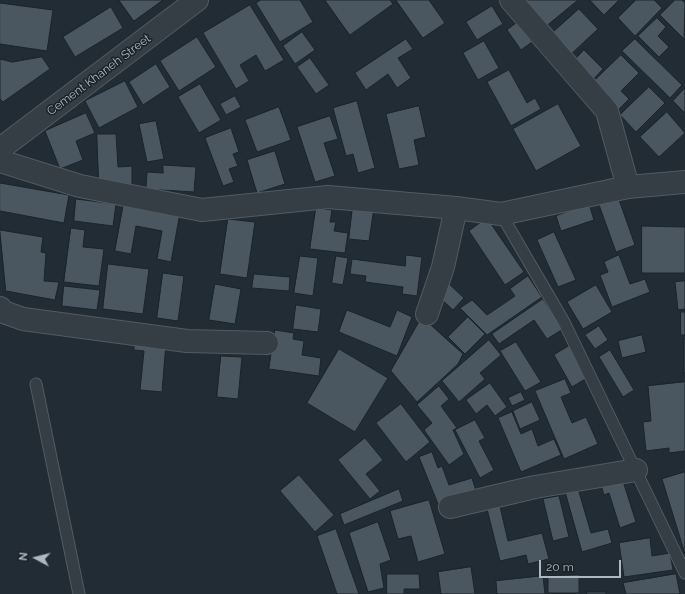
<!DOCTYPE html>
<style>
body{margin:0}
#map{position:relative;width:685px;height:594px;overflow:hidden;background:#222c34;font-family:Raleway,sans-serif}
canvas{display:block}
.north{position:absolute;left:16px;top:538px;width:40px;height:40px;-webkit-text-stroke:3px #1a2229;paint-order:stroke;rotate:277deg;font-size:11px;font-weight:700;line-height:16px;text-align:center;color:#afb8c2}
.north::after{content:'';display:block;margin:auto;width:14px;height:18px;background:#afb8c2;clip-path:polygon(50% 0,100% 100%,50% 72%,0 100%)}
.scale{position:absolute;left:539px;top:560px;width:82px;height:18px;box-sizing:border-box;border:2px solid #afb8c2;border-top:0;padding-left:5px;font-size:12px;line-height:14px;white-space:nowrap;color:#afb8c2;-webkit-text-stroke:3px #1a2229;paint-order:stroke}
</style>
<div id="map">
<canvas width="685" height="594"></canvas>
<div class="north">N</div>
<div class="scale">20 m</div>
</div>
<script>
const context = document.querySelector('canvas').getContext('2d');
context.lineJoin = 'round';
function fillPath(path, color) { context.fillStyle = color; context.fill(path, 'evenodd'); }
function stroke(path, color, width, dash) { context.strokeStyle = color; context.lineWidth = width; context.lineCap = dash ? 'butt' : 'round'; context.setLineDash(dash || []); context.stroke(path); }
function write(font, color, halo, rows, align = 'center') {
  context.font = font + ' Raleway,sans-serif'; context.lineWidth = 3; context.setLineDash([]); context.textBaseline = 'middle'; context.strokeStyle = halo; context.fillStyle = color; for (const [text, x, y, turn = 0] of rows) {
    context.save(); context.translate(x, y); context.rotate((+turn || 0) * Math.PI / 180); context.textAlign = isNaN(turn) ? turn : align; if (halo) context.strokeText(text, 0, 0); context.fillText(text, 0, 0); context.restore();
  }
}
const building = new Path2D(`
 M 119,0 L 163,0 L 134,21 Z
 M 261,0 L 300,0 L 313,22 L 280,42 L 256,3 Z
 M 325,0 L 390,0 L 393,4 L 350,35 Z
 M 396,0 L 429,0 L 445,23 L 423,38 Z
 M 520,0 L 578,0 L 544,28 Z
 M 590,0 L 619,0 L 604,15 Z
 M 636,0 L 654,0 L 662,8 L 635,36 L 618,18 Z
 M 675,0 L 682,0 L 685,3 L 684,39 L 660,15 Z
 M 0,3 L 53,10 L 47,51 L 0,44 Z
 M 250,5 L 284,60 L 265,71 L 256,55 L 240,65 L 249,81 L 236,89 L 203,33 Z
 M 492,6 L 503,24 L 477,40 L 466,22 Z
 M 111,7 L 123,28 L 75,57 L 63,37 Z
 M 579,9 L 598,29 L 569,56 L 550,35 Z
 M 657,18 L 666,27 L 658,36 L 669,47 L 659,57 L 638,36 Z
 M 518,22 L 532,42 L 521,50 L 507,30 Z
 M 302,32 L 315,50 L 295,64 L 283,46 Z
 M 197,37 L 216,67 L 179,91 L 160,61 Z
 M 406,39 L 413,49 L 398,58 L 411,78 L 397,88 L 388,74 L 366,90 L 355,73 Z
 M 635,39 L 682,85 L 670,98 L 622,51 Z
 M 484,41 L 499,68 L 478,80 L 463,53 Z
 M 584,50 L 603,69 L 590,83 L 571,64 Z
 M 621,55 L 639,73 L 621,91 L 629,99 L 617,111 L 591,84 Z
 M 42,57 L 50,69 L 3,102 L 0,99 L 0,59 L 12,62 Z
 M 310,58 L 329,85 L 316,94 L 297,67 Z
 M 156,64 L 170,87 L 143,105 L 129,82 Z
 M 509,70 L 527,103 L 535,98 L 541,109 L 511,126 L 487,82 Z
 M 125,81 L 138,107 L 99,128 L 85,101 Z
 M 200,84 L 221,120 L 199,133 L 178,97 Z
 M 649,87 L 665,103 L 636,132 L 620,115 Z
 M 685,88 L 685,113 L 673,101 Z
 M 235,96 L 241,107 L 226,115 L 220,104 Z
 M 357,101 L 375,168 L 358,173 L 353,154 L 346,156 L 333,108 Z
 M 558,104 L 581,146 L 536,171 L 513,129 Z
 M 419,106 L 426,137 L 414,140 L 419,165 L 399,169 L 386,114 Z
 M 279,107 L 291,140 L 257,152 L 245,120 Z
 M 667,112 L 685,133 L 659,157 L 640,137 Z
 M 86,113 L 95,133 L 76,141 L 83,160 L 60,169 L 45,131 Z
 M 330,116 L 338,139 L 324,143 L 335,176 L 315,182 L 297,127 Z
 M 156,121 L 164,159 L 147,162 L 139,124 Z
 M 231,128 L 239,152 L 233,154 L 238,166 L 229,169 L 234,182 L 223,186 L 205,138 Z
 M 97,134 L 116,134 L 118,167 L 132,166 L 132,187 L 99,184 Z
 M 275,151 L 285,184 L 257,193 L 247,160 Z
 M 163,165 L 196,167 L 194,192 L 146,189 L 147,172 L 163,173 Z
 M 0,183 L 69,195 L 64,223 L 0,211 Z
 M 617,194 L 635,245 L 616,252 L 598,202 Z
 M 76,199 L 116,204 L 113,226 L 74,221 Z
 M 124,202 L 180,213 L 171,262 L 157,259 L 162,231 L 136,226 L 131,254 L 115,251 Z
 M 589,204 L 594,220 L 561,231 L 556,216 Z
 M 353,205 L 374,208 L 369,241 L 349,239 Z
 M 316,208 L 332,210 L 330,222 L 336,222 L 334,231 L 348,233 L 345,253 L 310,249 Z
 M 487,218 L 524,272 L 505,285 L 469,231 Z
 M 228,219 L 255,222 L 247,278 L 220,274 Z
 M 642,226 L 685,227 L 685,273 L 642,273 Z
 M 71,228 L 85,230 L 83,247 L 104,249 L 99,286 L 64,282 Z
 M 0,230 L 43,237 L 41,252 L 46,253 L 44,281 L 59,282 L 55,300 L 6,291 Z
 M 554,232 L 576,280 L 558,287 L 537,240 Z
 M 406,255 L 422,257 L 417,296 L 402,294 L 403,287 L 365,282 L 366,276 L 350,274 L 352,259 L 405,266 Z
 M 619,255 L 630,284 L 645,279 L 650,292 L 612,307 L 600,275 L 608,272 L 604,262 Z
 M 300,256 L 318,258 L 313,296 L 294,293 Z
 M 336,256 L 348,258 L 343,285 L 332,283 Z
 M 108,264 L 149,269 L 143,314 L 103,309 Z
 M 163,273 L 184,276 L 178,321 L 157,318 Z
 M 254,274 L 290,277 L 289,291 L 252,288 Z
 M 528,276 L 542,297 L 487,335 L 460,308 L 472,300 L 487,315 L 515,296 L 510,289 Z
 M 685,281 L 685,309 L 678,310 L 675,282 Z
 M 447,282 L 464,298 L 453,310 L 437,295 Z
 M 215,284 L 241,289 L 235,324 L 209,320 Z
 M 596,285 L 612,312 L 583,329 L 567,302 Z
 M 64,286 L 100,290 L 97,310 L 62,306 Z
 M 543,299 L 563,329 L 547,339 L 534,320 L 499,344 L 492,334 Z
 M 296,305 L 321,309 L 318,332 L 293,329 Z
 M 347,310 L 390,327 L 397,310 L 412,317 L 397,356 L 339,332 Z
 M 681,312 L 685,312 L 685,335 L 681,335 Z
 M 422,317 L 463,354 L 458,364 L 417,402 L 391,371 Z
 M 468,317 L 485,334 L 465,354 L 448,337 Z
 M 599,326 L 608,340 L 595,349 L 585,335 Z
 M 275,330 L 294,333 L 293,339 L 304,341 L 302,355 L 321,358 L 319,376 L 269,369 Z
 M 642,335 L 646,352 L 622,358 L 618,341 Z
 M 684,339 L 685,339 L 685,373 L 684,373 Z
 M 135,340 L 166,343 L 162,392 L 140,390 L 144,351 L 134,350 Z
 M 489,340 L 501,355 L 480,373 L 485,379 L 459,402 L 442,381 Z
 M 516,342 L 541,382 L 525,391 L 500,351 Z
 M 572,344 L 590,376 L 572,387 L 554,355 Z
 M 339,349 L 388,378 L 355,432 L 307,403 Z
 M 610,350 L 634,390 L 623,397 L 599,357 Z
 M 221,356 L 242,357 L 238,399 L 217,397 Z
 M 565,379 L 571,393 L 561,397 L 572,423 L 586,417 L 598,444 L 564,459 L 535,391 Z
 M 685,382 L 685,451 L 669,453 L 669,448 L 646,451 L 643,422 L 651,421 L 648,386 Z
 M 490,383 L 507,407 L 495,416 L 487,405 L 476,414 L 466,400 Z
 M 439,386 L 449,399 L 441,406 L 457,428 L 453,430 L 464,454 L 449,465 L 424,430 L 432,423 L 417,405 Z
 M 521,392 L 525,400 L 512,406 L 508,398 Z
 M 532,402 L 540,420 L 520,429 L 513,411 Z
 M 401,404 L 430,442 L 406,462 L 376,423 Z
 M 512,412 L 521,434 L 532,429 L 538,446 L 554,439 L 561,455 L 521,472 L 498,418 Z
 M 475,420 L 485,438 L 479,441 L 494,470 L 480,478 L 455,430 Z
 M 365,438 L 383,460 L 366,474 L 380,491 L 370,499 L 338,460 Z
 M 432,452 L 438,468 L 442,466 L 449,485 L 472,478 L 476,491 L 438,504 L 419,457 Z
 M 685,472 L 685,554 L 662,479 Z
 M 299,475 L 334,515 L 315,532 L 280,491 Z
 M 622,478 L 636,522 L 620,528 L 609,493 L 604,495 L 601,485 Z
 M 577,485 L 591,533 L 608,529 L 612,543 L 582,552 L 564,488 Z
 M 399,489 L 403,501 L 344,525 L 340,514 Z
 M 559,496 L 569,537 L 553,541 L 543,499 Z
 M 429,500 L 445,554 L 418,562 L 411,536 L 398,539 L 390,511 Z
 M 499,502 L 508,541 L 542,533 L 549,559 L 528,564 L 526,555 L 500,561 L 486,505 Z
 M 378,522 L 391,560 L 380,564 L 384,588 L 368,592 L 349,533 Z
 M 336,529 L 359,594 L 337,594 L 317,536 Z
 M 650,538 L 652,556 L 670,553 L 673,570 L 624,577 L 619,543 Z
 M 471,567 L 475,594 L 441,594 L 438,572 Z
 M 387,574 L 419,574 L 420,589 L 404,589 L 404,594 L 387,594 Z
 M 676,574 L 680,594 L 626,594 L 623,583 Z
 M 579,575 L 579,593 L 548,593 L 548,576 Z
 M 543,576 L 545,594 L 497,594 L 496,581 Z
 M 587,592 L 606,592 L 606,594 L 587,594 Z`);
const service = new Path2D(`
 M 501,214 L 564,322 L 685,573
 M 36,384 L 79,594`);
const minor = new Path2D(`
 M 511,0 L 607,111 L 628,187
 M 0,161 L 80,186 L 202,210 L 328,197 L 456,208 L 501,214 L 628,187 L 685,182
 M 0,308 L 1,311 L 23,319 L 187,341 L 267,343
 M 427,314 L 443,267 L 456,208
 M 450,507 L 535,487 L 636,470`);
const tertiary = new Path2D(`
 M 0,149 L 197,0`);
const streetNames = [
 ["Cement Khaneh Street",99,75,-37]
];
fillPath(building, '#4a5660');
stroke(building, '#1c242b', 1);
stroke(service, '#525b63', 13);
stroke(minor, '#525b63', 24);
stroke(tertiary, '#525b63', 24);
stroke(service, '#353d45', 11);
stroke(minor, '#353d45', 22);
stroke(tertiary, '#353d45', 22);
write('12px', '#afb8c2', '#1a2229', streetNames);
</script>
